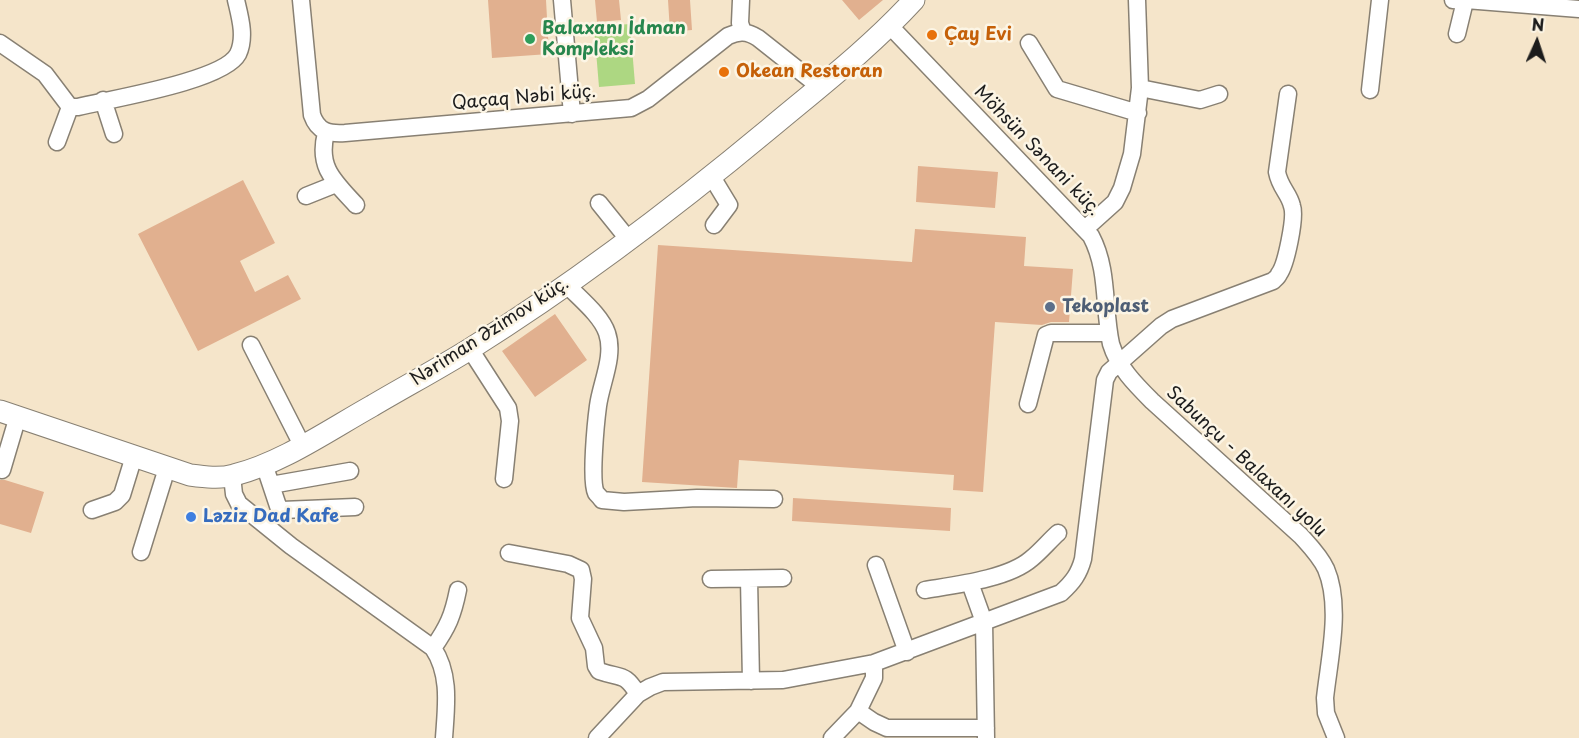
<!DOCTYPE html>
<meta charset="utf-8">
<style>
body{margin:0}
#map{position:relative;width:1579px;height:738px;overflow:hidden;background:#f5e5ca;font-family:"Playpen Sans",sans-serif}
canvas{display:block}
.north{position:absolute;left:1507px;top:12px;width:60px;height:60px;-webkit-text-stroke:4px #fcf5e5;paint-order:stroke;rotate:3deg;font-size:16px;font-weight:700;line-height:24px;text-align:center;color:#1c1c1c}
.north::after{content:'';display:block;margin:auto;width:21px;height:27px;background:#1c1c1c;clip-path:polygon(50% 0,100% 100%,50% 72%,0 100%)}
</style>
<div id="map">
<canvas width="1579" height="738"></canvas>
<div class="north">N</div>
</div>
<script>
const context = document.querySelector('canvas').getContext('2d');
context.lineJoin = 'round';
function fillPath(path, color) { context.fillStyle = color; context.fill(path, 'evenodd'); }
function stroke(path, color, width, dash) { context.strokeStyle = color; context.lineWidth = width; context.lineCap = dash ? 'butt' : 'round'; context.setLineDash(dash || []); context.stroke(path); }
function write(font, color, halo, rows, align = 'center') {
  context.font = font + ' "Playpen Sans",sans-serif'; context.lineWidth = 5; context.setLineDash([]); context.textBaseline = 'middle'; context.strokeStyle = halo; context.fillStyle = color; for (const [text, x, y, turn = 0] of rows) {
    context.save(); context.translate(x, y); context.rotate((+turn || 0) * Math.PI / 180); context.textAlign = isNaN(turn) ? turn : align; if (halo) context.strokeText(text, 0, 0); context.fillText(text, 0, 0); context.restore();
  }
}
const green = new Path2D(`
 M 630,24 L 635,84 L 599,87 L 594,27 Z`);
const building = new Path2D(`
 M 488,0 L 546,0 L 549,54 L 492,58 Z
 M 595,0 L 619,0 L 621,20 L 597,22 Z
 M 668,0 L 690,0 L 692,30 L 670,32 Z
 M 842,0 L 883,0 L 859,20 Z
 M 918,166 L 998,172 L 995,208 L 916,202 Z
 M 243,180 L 275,243 L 240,261 L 255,292 L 288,275 L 301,299 L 198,351 L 138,234 Z
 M 915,229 L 1026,237 L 1024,266 L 1073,269 L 1069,322 L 1051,322 L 1042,325 L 995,322 L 983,492 L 953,490 L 954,475 L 739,460 L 737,488 L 642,482 L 658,245 L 912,262 Z
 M 555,314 L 587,360 L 535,397 L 502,351 Z
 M 0,480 L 5,480 L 44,492 L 31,533 L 0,524 Z
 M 793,498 L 951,508 L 950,531 L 792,521 Z`);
const minor = new Path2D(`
 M 301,0 L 312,115 C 318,132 329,134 345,133 L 631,108 L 648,99 L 728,36 C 739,31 747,31 758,38 L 820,87
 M 562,0 L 572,114
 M 741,0 L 740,23 L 743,32
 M 1453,0 L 1465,1 L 1457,34
 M 1466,0 L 1579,9
 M 889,25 L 1091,236 C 1109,270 1103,307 1111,344 C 1118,367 1135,384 1152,401 L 1301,536 C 1310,546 1320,556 1326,569 C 1342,606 1329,660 1325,698 L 1326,713 L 1336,738
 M 0,43 L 45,74 L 70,107 L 78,107 C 110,99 224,81 238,54 C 246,37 240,17 236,0
 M 1029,43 L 1057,89 L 1138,113
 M 1140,88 L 1200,100 L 1219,94
 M 1370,90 L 1380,0
 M 103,100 L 114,134
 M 326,133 C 317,167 334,181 356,205
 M 57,142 L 70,107
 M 712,177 L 729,205 L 714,225
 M 306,196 L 336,184
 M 599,203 L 628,239
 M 1085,229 L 1115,202 L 1122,188 L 1132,154 L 1140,88 L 1137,0
 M 566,284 C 579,298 601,315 607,333 C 615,356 601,383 598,406 C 596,421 590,481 596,493 C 598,495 600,497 602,500 L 624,502 L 697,498 L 774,499
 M 251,345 L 302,445
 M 470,349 L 508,408 L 510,421 L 504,479
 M 1028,404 L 1046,335 L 1051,333 L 1109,333
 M 264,464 L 278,506 L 282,510 L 355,507
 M 2,470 L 18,416
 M 232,476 L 234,494 L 239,504 L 291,546 L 433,648 C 451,675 446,707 444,738
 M 271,485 L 350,471
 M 92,510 L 115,502 L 122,495 L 134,456
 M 141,552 L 167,468
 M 509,553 L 568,564 L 581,570 L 583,579 L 580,618 L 594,648 L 596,666 L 599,671 C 622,679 624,672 638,694
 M 876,565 L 907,652
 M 711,579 L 783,578
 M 749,579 L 751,681
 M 970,583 L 984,622 L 986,738
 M 925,590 C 955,585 1008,579 1031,559 C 1041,551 1049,541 1058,533
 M 433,648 C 448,627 453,615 458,590
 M 858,711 L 874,722 L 887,728 L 986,728
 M 597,738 L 638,694 L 650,687 L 663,682 L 783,680 L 874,663 L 1061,593 C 1073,582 1079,574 1083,559 L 1105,380 L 1109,372 L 1161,326 L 1172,319 L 1273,281 C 1275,279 1278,277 1279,274 C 1286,265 1296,217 1292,206 C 1289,193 1280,188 1277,172 L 1288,94
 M 832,738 L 858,711 L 874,678 L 874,663`);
const major = new Path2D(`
 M 0,411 L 190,475 C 205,477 220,479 234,475 C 282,463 329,430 372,406 C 404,387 438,369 470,349 C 574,284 674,208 769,129 C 818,88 870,48 914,0`);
const markers = [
 [932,35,6,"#e8710a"],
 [530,39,6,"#2e9e5b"],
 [724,72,6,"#e8710a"],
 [1050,307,6,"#5c6f8a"],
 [191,517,6,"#3f7fe0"]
];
const leisureNames = [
 ["Balaxanı İdman",542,29],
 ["Kompleksi",542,50]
];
const foodNames = [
 ["Çay Evi",944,35],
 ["Okean Restoran",736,72]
];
const streetNames = [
 ["Qaçaq Nəbi küç.",524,98,-5],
 ["Möhsün Sənani küç.",1037,151,46],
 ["Nəriman Əzimov küç.",490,332,-33],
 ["Sabunçu - Balaxanı yolu",1246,462,43]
];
const serviceNames = [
 ["Tekoplast",1062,307]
];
const shopNames = [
 ["Ləziz Dad Kafe",203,517]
];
fillPath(green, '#add782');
fillPath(building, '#e1b08f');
stroke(minor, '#888073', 19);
stroke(major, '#888073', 23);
stroke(minor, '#fff', 16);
stroke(major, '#fff', 21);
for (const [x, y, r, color] of markers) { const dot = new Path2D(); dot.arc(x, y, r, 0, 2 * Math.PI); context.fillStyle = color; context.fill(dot); stroke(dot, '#fcf5e5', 2); }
write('bold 18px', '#27864d', '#fcf5e5', leisureNames, 'left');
write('bold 18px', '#c56008', '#fcf5e5', foodNames, 'left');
write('18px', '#1c1c1c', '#fcf5e5', streetNames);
write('bold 18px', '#4e5e75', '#fcf5e5', serviceNames, 'left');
write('bold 18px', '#366cbe', '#fcf5e5', shopNames, 'left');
</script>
